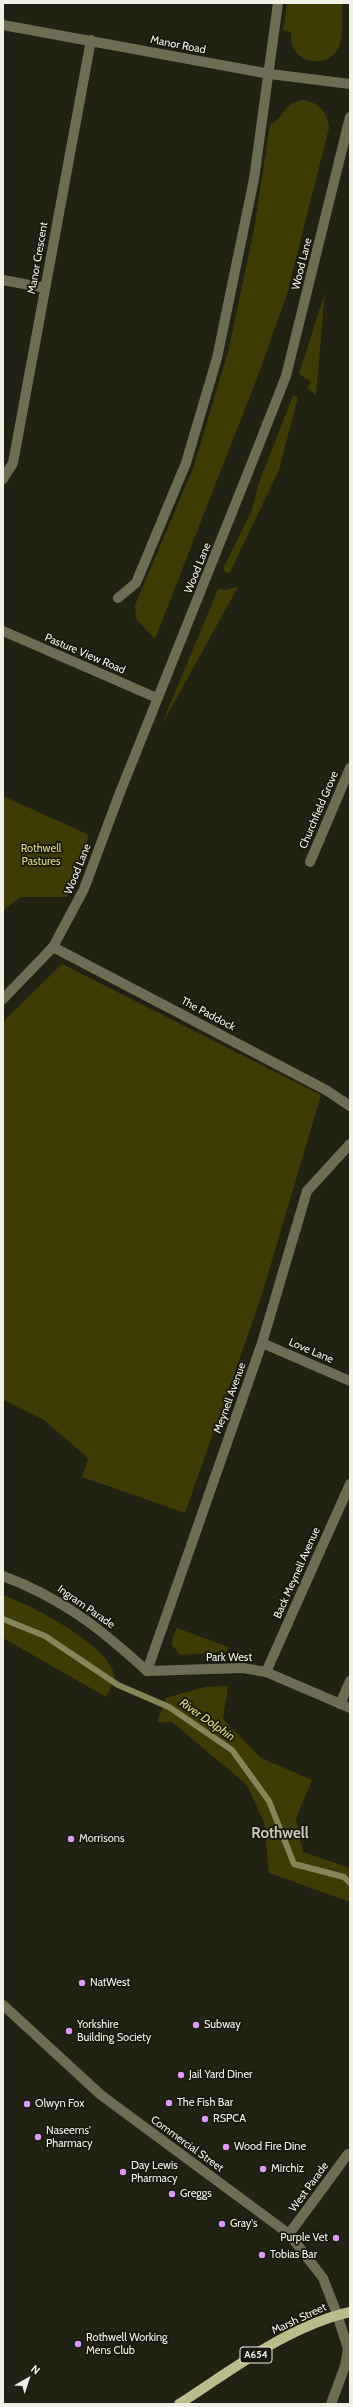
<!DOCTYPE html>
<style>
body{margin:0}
#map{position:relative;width:353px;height:2407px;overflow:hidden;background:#212114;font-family:Cabin,sans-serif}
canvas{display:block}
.frame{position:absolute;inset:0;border:4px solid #f1f1e8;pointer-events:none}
.north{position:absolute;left:8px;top:2359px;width:40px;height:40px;-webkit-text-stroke:3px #18180b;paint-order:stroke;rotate:39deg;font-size:11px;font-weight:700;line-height:16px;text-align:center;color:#f1f1e8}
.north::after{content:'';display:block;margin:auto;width:14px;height:18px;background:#f1f1e8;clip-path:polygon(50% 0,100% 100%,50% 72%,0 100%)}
</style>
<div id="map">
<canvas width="353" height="2407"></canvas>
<div class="frame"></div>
<div class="north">N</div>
</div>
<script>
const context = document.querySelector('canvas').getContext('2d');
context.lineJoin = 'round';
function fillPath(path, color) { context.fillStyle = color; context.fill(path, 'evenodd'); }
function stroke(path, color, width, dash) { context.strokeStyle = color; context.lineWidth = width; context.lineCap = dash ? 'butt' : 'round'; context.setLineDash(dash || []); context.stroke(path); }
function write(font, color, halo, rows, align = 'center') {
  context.font = font + ' Cabin,sans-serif'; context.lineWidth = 3.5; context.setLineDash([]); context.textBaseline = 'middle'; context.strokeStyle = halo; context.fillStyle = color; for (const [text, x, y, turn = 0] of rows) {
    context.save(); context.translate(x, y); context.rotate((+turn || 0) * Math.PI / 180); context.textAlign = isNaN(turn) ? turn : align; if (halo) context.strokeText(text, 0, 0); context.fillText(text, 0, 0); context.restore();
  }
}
const green = new Path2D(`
 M 287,3 L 342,3 C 342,16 344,37 338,49 C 325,70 288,64 291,32 L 283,30 Z
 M 303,100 C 319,103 328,111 329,128 L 287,294 L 259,373 L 155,639 L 136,619 L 135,605 L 194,466 L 229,348 L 254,229 L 270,125 C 285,117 282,104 303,100 Z
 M 325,292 L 316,395 L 307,388 L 311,382 L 299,374 Z
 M 293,395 L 298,397 L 279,470 L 230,572 L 226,573 L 223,569 L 252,510 L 258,485 Z
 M 238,587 L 161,726 L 218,589 L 225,590 Z
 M 3,796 L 89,835 L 67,897 L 21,897 L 3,910 Z
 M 62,964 L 321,1095 L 261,1298 L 185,1513 L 82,1477 L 88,1458 L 44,1420 L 3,1400 L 3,1022 Z
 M 3,1595 C 31,1605 107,1644 114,1674 C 115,1680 109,1691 106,1697 L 3,1638 Z
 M 177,1628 L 228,1647 L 227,1652 L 180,1655 L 172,1645 L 173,1636 Z
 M 228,1686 L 223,1719 L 261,1758 L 312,1780 L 296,1819 L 303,1852 L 350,1868 L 350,1902 L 269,1873 L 264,1822 L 247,1785 L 172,1722 L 157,1722 L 166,1698 L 204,1687 Z`);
const stream = new Path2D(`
 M 3,1619 L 45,1636 L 118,1685 L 169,1707 L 232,1750 L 269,1801 L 294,1864 L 344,1877 L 350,1883`);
const minor = new Path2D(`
 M 3,25 L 270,74 L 350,84
 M 3,280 L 45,288
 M 3,479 L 13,463 L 91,40
 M 118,598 L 136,583 L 186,463 L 217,358 L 254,179 L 278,3
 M 3,631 L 157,698
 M 310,862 L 350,768
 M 53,947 L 326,1090 L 350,1106
 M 262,1343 L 350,1381
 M 147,1671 L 262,1343 L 307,1191 L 350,1144
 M 266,1672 L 350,1484
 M 340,1704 L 350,1681
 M 331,2404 L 345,2366 L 348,2349 L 337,2314 L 323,2278 L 289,2234 L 348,2154`);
const tertiary = new Path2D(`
 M 3,999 L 53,947 L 84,889 L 119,795 L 251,465 L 286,376 L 350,117
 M 3,1576 C 62,1598 101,1629 147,1671 L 243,1668 L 266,1672 L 350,1708
 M 3,2005 L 101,2095 L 289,2234`);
const primary = new Path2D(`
 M 179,2404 C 232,2370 288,2326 350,2312`);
const markers = [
 [71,1839,4,"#db9af6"],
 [82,1983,4,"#db9af6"],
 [196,2025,4,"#db9af6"],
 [69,2031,4,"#db9af6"],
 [181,2075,4,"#db9af6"],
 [169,2103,4,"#db9af6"],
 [27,2104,4,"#db9af6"],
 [205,2119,4,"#db9af6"],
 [38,2137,4,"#db9af6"],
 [226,2147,4,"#db9af6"],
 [263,2169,4,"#db9af6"],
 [123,2172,4,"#db9af6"],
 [172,2194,4,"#db9af6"],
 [222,2224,4,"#db9af6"],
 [336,2238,4,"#db9af6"],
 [262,2255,4,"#db9af6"],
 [78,2344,4,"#db9af6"]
];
const shields = [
 [256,2355,32]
];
const shieldNames = [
 ["A654",256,2355]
];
const streetNames = [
 ["Manor Road",178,45,11],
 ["Manor Crescent",38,258,-80],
 ["Wood Lane",302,264,-76],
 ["Wood Lane",198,568,-68],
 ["Pasture View Road",85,654,23],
 ["Churchfield Grove",319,810,-67],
 ["Wood Lane",78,869,-68],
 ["The Paddock",208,1014,28],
 ["Love Lane",311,1351,23],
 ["Meynell Avenue",230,1398,-70],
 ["Back Meynell Avenue",297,1573,-66],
 ["Ingram Parade",86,1607,35],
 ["Park West",229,1658],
 ["Commercial Street",187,2144,36],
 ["West Parade",309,2187,-54],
 ["Marsh Street",299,2319,-25]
];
const parkNames = [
 ["Rothwell",41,849],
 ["Pastures",41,862]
];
const poiNames = [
 ["Morrisons",79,1839],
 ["NatWest",90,1983],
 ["Yorkshire",77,2025],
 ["Building Society",77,2038],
 ["Subway",204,2025],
 ["Jail Yard Diner",189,2075],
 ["The Fish Bar",177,2103],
 ["Olwyn Fox",35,2104],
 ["RSPCA",213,2119],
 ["Naseems'",46,2131],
 ["Pharmacy",46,2144],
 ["Wood Fire Dine",234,2147],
 ["Day Lewis",131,2166],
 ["Pharmacy",131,2179],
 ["Mirchiz",271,2169],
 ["Greggs",180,2194],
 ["Gray's",230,2224],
 ["Purple Vet",328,2238,"right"],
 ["Tobias Bar",270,2255],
 ["Rothwell Working",86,2338],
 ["Mens Club",86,2351]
];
const waterNames = [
 ["River Dolphin",207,1720,35]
];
const districtNames = [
 ["Rothwell",280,1834]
];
fillPath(green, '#3e3b05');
stroke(stream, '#868459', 6);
stroke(minor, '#6d6d56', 10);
stroke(tertiary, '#6d6d56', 10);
stroke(primary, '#bcbb8b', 10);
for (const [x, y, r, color] of markers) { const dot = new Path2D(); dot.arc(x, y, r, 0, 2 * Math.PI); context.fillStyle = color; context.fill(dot); stroke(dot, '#18180b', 1.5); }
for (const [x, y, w] of shields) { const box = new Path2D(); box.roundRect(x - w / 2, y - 8, w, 16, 3); context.fillStyle = '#18180b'; context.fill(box); stroke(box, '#f1f1e8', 1); }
write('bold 10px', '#f1f1e8', null, shieldNames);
write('11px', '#f1f1e8', '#18180b', streetNames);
write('11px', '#dcd984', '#18180b', parkNames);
write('11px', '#f1f1e8', '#18180b', poiNames, 'left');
write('italic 12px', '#e2df8a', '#18180b', waterNames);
write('bold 15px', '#c9c8b8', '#18180b', districtNames);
</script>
